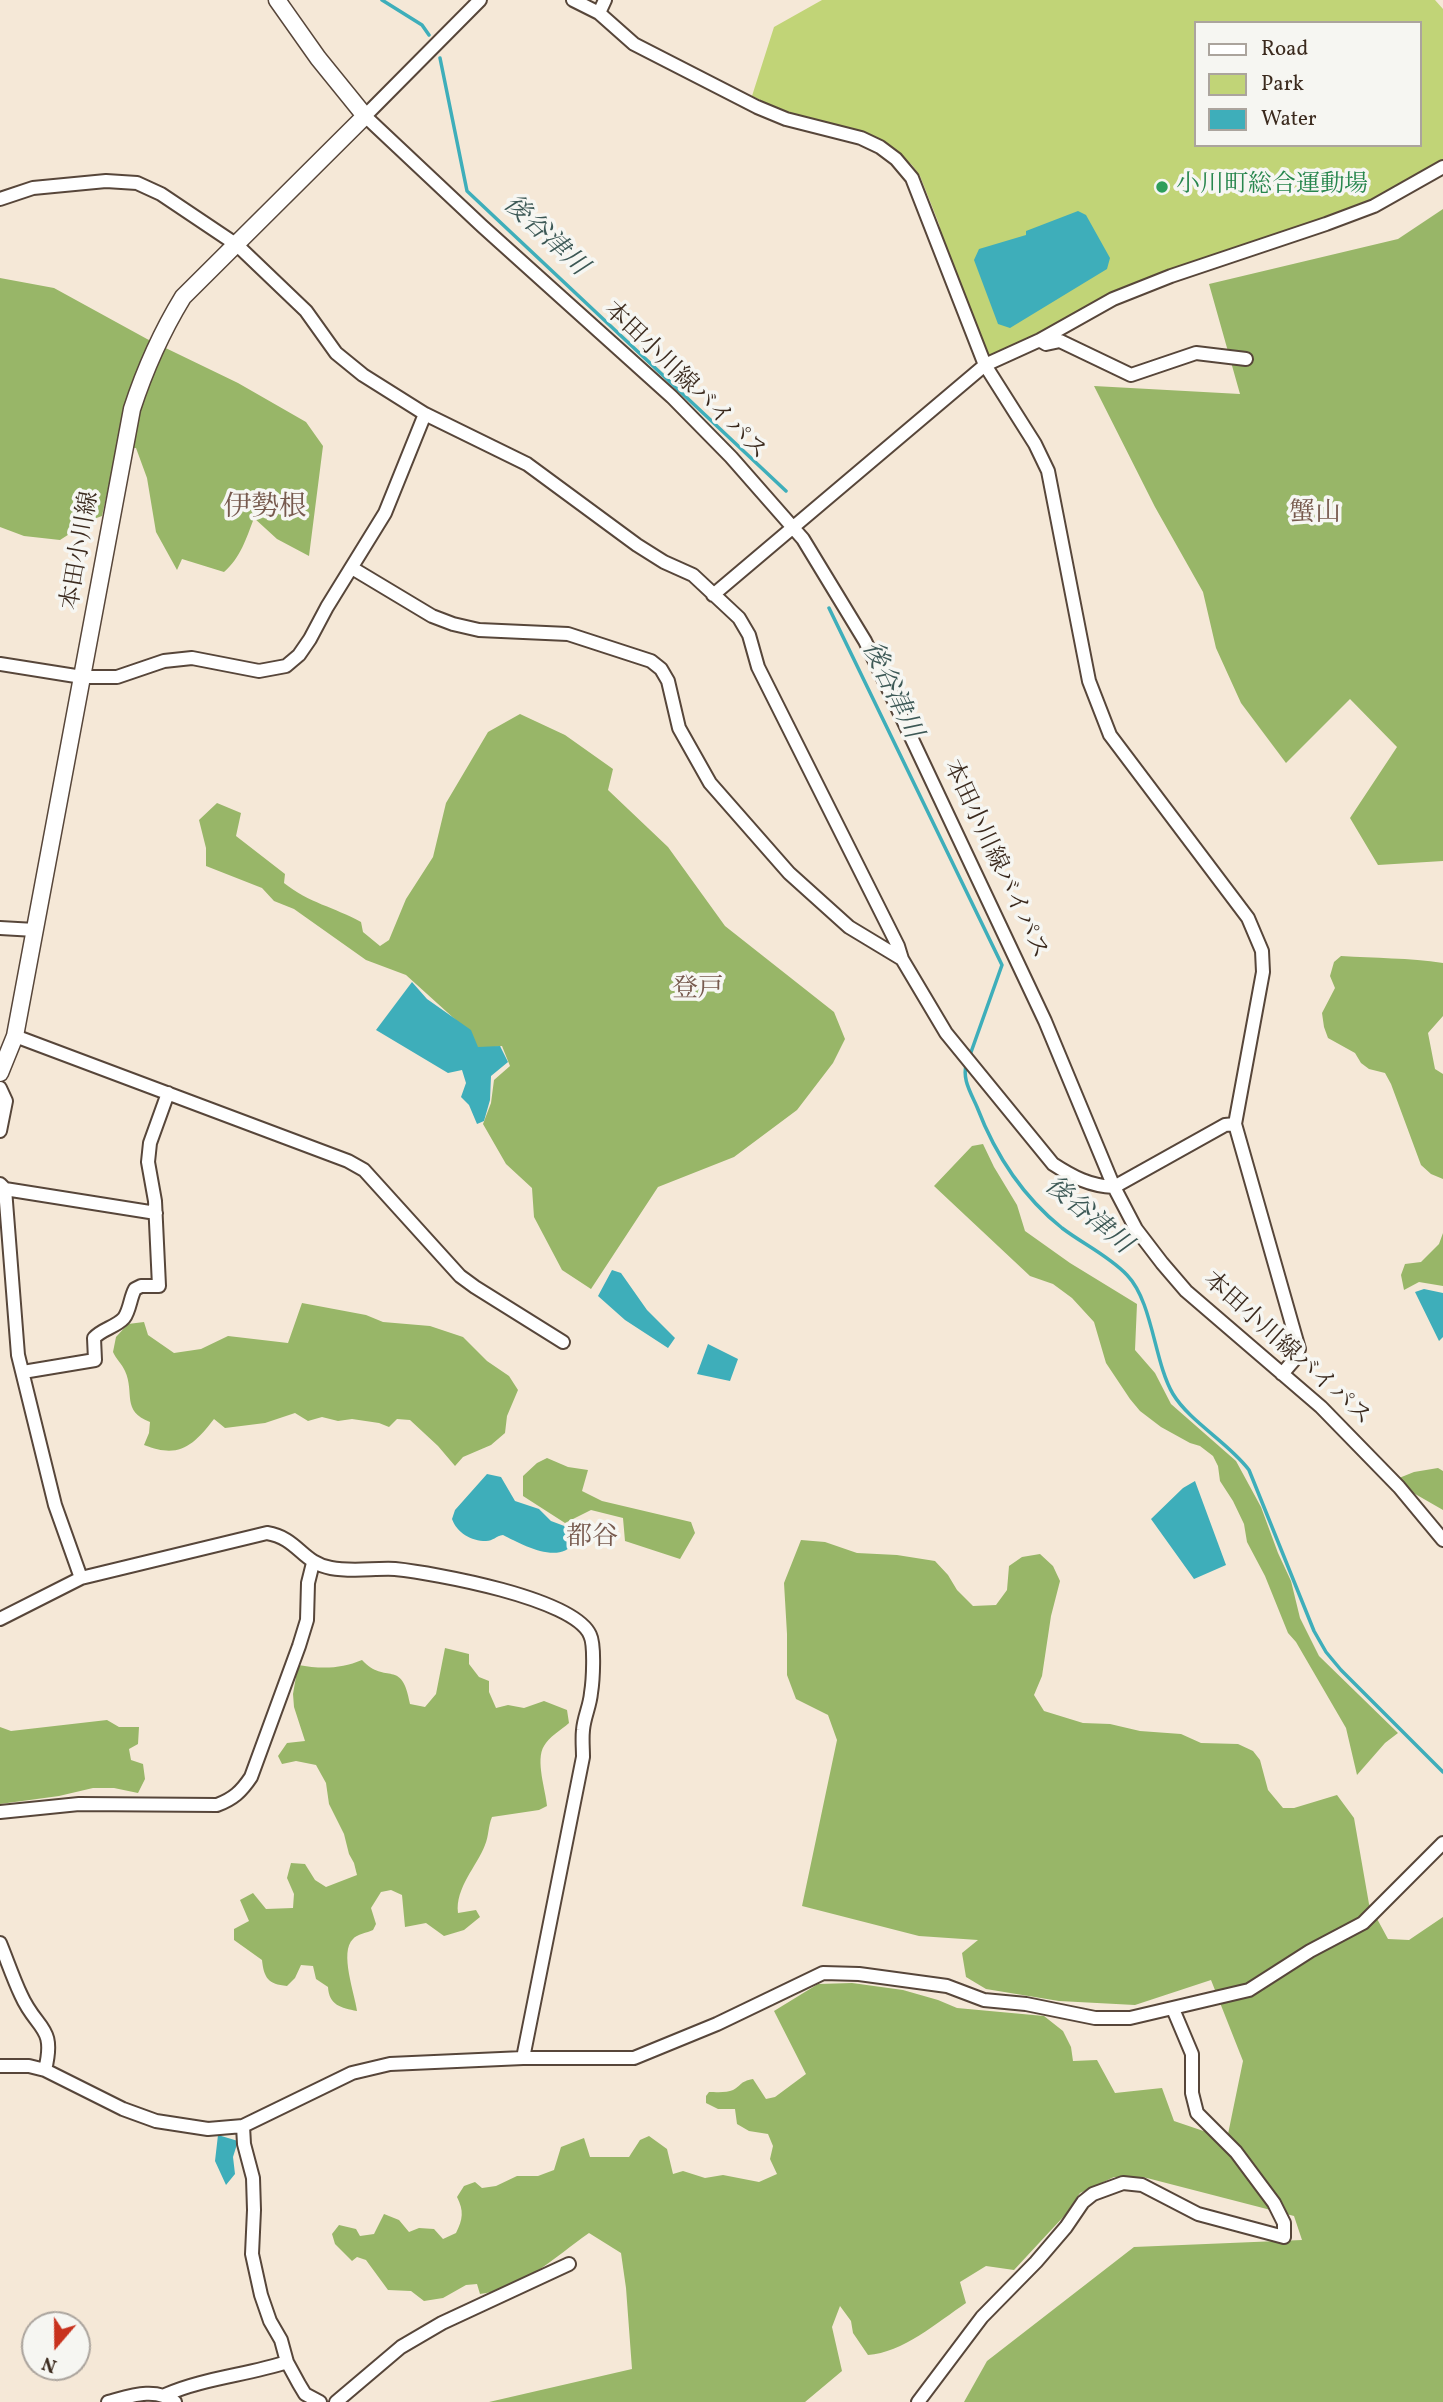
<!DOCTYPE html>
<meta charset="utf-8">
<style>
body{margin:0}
#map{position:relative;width:1443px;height:2402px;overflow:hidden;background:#f5e8d7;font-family:Vollkorn,serif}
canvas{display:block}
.legend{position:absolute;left:1194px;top:21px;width:228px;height:126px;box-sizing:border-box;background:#f6f6f2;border:2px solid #aba49d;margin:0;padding:9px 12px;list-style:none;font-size:21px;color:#3b2a1e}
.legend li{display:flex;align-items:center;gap:14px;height:35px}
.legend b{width:35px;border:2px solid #aba49d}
.north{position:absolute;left:21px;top:2311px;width:70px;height:70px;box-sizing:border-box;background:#f6f6f2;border:2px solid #aba49d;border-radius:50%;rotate:200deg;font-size:19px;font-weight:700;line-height:28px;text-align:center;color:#3b2a1e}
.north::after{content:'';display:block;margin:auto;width:24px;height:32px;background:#c8321e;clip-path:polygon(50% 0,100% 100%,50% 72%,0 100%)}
</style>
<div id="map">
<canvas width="1443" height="2402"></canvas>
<ul class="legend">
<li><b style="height:9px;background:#fff"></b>Road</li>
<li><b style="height:19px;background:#c1d477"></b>Park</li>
<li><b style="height:19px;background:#3eaeba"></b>Water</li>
</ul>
<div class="north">N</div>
</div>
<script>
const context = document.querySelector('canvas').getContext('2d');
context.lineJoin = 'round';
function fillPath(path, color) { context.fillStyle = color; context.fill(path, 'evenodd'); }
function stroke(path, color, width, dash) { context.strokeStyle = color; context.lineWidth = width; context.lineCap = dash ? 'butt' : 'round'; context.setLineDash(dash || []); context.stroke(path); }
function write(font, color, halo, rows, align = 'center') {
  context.font = font + ' Vollkorn,"Noto Serif JP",serif'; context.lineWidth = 7; context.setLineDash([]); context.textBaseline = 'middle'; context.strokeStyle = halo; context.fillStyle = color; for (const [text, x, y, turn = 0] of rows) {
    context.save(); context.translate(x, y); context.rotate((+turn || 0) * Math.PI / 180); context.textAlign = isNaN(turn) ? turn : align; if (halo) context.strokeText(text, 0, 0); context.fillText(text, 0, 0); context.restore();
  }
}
const green = new Path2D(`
 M 822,0 L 1435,0 L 1443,9 L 1443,163 L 1378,199 L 1240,249 L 1005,351 L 987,357 L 944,247 L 939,224 L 920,176 L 912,165 L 892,147 L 880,139 L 861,131 L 789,114 L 752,96 L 774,27 ZM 1196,23 L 1420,23 L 1420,145 L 1196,145 Z`);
const forest = new Path2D(`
 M 1443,209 L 1443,861 L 1378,865 L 1350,818 L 1397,747 L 1350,699 L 1286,763 L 1241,703 L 1216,648 L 1203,592 L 1155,507 L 1094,386 L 1240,394 L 1209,284 L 1398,239 Z
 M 0,278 L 54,288 L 147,339 L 238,383 L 306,422 L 323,446 L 309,556 L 277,539 L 254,518 C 246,539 241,557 224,572 L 182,559 L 177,570 L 156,532 L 147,478 L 136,448 L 117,448 L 102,516 L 91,520 L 60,540 L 24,536 L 0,527 Z
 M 520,714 L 565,735 L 613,769 L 608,790 L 668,847 L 725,926 L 834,1012 L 845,1039 L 833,1063 L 797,1110 L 734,1157 L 658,1187 L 591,1289 L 562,1270 L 534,1217 L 532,1188 L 506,1164 L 483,1124 L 491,1103 L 494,1080 L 510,1066 L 502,1046 L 478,1049 L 468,1031 L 406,975 L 366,960 L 294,909 L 274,901 L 262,888 L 206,866 L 206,848 L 199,820 L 217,803 L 241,813 L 236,836 L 285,874 L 284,883 C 309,903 334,907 361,922 L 363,932 L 380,946 L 389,940 L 406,899 L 433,857 L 446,803 L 488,732 Z
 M 1341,956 C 1375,958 1409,958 1443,963 L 1443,1016 L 1428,1033 L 1435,1069 L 1443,1074 L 1443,1179 L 1431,1174 L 1421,1165 L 1391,1084 L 1385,1073 L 1369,1069 L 1361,1063 L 1355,1053 L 1328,1038 L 1324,1027 L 1322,1013 L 1335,988 L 1330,976 L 1334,962 Z
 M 983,1144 L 994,1167 L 1017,1205 L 1025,1231 L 1070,1263 L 1137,1304 L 1135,1350 L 1155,1373 L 1171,1404 L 1236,1461 L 1261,1507 L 1278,1553 L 1291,1581 L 1300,1618 L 1319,1656 L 1398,1733 L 1385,1743 L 1357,1775 L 1346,1728 L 1296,1642 L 1288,1633 L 1265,1576 L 1247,1542 L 1244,1524 L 1233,1501 L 1220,1481 L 1218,1466 L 1213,1456 L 1200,1446 L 1190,1443 L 1161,1427 L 1140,1411 L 1130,1399 L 1106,1363 L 1094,1322 L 1072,1298 L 1053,1284 L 1030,1276 L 934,1186 L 972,1146 Z
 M 1443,1233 L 1443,1286 L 1419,1282 L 1404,1290 L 1401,1275 L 1405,1264 L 1421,1262 L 1439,1244 Z
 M 302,1303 L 366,1315 L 383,1322 L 430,1326 L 463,1337 L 487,1361 L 509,1376 L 518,1390 L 507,1416 L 505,1433 L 491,1445 L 463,1457 L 455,1466 L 438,1446 L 410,1420 L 397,1419 L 389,1427 L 379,1423 L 352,1419 L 338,1421 L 322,1417 L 308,1421 L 295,1413 L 265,1423 L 225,1428 L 214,1419 C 193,1446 179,1459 144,1445 L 149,1433 L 150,1422 C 121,1411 135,1393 125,1371 C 122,1364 116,1359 113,1352 L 116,1337 L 128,1324 L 144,1322 L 148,1335 L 174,1353 L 201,1349 L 228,1336 L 288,1343 Z
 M 547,1458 L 568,1467 L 588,1470 L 582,1491 L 602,1501 L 691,1522 L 695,1533 L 680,1559 L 625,1541 L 623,1518 L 591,1510 L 565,1523 L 523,1496 L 523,1476 L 537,1463 Z
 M 1438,1468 L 1443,1471 L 1443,1510 L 1403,1487 L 1399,1478 L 1414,1472 Z
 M 801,1540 L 825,1542 L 857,1553 L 897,1555 L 935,1561 L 948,1575 L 957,1590 L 973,1606 L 996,1605 L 1007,1590 L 1009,1566 L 1022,1557 L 1040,1554 L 1053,1566 L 1060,1581 L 1051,1616 L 1042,1676 L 1034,1695 L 1044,1711 L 1083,1723 L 1110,1724 L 1140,1731 L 1181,1734 L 1201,1743 L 1238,1744 L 1253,1751 L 1260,1760 L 1268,1790 L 1283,1808 L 1294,1808 L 1337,1795 L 1354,1818 L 1369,1904 L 1388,1939 L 1409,1940 L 1443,1917 L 1443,2402 L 964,2402 L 987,2361 L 1134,2247 L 1302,2240 L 1294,2216 L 1143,2177 L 1114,2177 L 1080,2193 L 1065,2215 L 1014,2270 L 986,2266 L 960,2282 L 966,2303 C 938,2322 902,2353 868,2355 L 853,2333 L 851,2321 L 840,2306 L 832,2327 L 842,2371 L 805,2402 L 489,2402 L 632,2369 L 626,2288 L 621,2253 L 589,2233 C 555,2257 522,2289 480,2294 L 477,2284 L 466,2285 L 443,2298 L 424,2301 L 411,2291 L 388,2290 L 366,2260 L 357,2257 L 352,2261 L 335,2244 L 332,2234 L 339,2225 L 356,2229 L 360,2236 L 374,2234 L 384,2214 L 399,2220 L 409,2232 L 419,2228 L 434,2229 L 443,2239 L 456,2233 C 463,2219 464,2211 457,2197 L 464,2186 L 475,2182 L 482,2188 L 496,2186 L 517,2176 L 538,2176 L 554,2170 L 561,2147 L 584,2138 L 590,2157 L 629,2157 L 640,2140 L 649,2136 L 667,2149 L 673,2174 L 683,2171 L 705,2178 L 723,2175 L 759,2182 L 777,2174 L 770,2159 L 773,2146 L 768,2134 L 749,2131 L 737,2124 L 735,2109 L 718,2109 L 706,2103 L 706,2096 L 709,2092 C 716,2092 727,2093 733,2090 C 743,2084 739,2082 753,2079 L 766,2099 L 775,2097 L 806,2074 L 774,2011 L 818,1984 L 852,1983 L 903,1990 L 938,2000 L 957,2008 L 1044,2016 L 1063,2031 L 1071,2047 L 1073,2061 L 1097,2060 L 1115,2093 L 1162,2088 L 1174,2121 L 1227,2139 L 1243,2061 L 1211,1980 L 1135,2005 L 1059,2001 L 986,1989 L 966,1977 L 962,1953 L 978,1940 L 919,1936 L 802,1906 L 837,1740 L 828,1715 L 796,1699 L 787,1675 L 787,1634 L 784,1583 Z
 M 445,1648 L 469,1654 L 469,1664 L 479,1677 L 489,1681 L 489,1692 L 496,1708 L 508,1705 L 524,1708 L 544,1701 L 567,1710 L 569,1723 C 561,1730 549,1737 544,1746 C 535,1760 546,1791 547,1806 L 539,1810 L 492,1817 C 488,1826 489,1836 485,1845 C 477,1866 455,1888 458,1913 L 476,1910 L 480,1917 L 464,1930 L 444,1936 L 426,1923 L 405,1927 L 402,1895 L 391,1890 L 381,1892 L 371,1908 L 376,1924 L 373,1930 C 367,1933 357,1934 353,1939 C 339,1952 355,1994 357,2011 C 341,2008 329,2005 328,1987 L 316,1979 L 313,1966 L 301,1965 L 295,1978 L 287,1986 C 268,1984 264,1978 262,1960 L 234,1940 L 234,1929 L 249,1921 L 240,1900 L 253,1893 L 266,1909 L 293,1908 L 294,1894 L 287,1878 L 291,1863 L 305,1864 L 315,1880 L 326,1887 L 357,1875 L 354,1863 L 349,1854 L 344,1834 L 329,1804 L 326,1783 L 316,1765 L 296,1761 L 282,1764 L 278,1756 L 287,1743 L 305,1741 L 294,1707 L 293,1694 L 298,1665 C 321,1669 341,1669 362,1660 C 386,1686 402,1657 410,1704 L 425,1707 L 436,1694 Z
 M 107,1720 L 119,1727 L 139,1727 L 138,1744 L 129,1749 L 131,1760 L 143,1764 L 145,1779 L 138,1793 L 114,1788 L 93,1788 L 59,1796 L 0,1804 L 0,1727 L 11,1731 Z`);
const water = new Path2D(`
 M 1078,211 L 1086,215 L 1110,258 L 1107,269 L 1010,328 L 998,324 L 974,260 L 979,249 L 1026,235 L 1026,231 Z
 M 412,982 L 427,999 L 471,1030 L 478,1047 L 500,1046 L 508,1062 L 491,1076 L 490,1100 L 484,1121 L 477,1124 L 469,1105 L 461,1097 L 466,1083 L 462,1070 L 448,1073 L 376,1030 Z
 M 612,1270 L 621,1273 L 647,1310 L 675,1338 L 668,1348 L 625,1320 L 598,1296 Z
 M 1424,1289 L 1443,1293 L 1443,1337 L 1439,1341 L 1415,1292 Z
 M 708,1344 L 738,1359 L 730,1381 L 697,1374 Z
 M 487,1474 L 501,1477 L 515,1501 L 539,1509 L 551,1521 L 567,1527 L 574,1542 C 560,1566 521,1544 503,1535 C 496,1536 493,1541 486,1541 C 471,1541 457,1533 452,1519 L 455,1510 Z
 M 1195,1481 L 1226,1565 L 1194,1579 L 1151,1519 L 1183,1488 Z
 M 218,2135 L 238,2141 L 233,2157 L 235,2174 L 226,2185 L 215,2161 Z`);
const stream = new Path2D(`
 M 382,0 L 422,25 L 429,35
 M 440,58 L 467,191 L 786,491
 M 829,608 L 1002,965 L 970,1055
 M 967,1062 C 961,1078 971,1093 977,1107 C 995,1154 1022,1196 1062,1228 C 1083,1244 1109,1256 1127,1275 C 1153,1302 1154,1362 1173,1394 C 1190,1422 1229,1443 1249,1470 L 1314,1631 L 1326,1652 L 1341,1670 L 1443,1772`);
const minor = new Path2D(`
 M 480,0 L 365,116 L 482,226 L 672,397 L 731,457 L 803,539 L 865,641 L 894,701 L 1045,1021 L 1114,1187 L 1136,1229 L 1162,1263 L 1186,1291 L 1321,1407 L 1399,1487 L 1443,1540
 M 573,0 L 599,13 L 634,44 L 757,107 L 786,119 L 861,138 L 880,147 L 896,159 L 912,178 L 985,365 L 1035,444 L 1048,471 L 1089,681 L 1110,735 L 1248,918 L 1262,951 L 1263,972 L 1235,1124 L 1299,1349 L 1294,1360 L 1282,1374
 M 599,13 L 605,0
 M 0,199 L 33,188 L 106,181 L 137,183 L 161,194 L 237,245 L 306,311 L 336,353 L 363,375 L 425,414 L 527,464 L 637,545 L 664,562 L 693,575 L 739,618 L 749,635 L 758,667 L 898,946 L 902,959 L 946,1033 L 1053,1164 C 1073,1177 1090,1186 1114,1187 L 1225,1125 L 1235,1124
 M 1041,341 L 1046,344 L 1060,341 L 1131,375 L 1196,353 L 1246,359
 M 352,568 L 432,616 L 453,624 L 479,630 L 568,634 L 651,661 L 661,669 L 668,681 L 679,728 L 710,783 L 789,873 L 849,927 L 902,959
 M 713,595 L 985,365 L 1040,340 L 1113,299 L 1171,276 L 1326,224 L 1374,206 L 1443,167
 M 0,664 L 82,677 L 117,677 L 164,661 L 192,658 L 259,671 L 286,666 L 299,655 L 310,639 L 327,607 L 385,513 L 425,414
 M 0,928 L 35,930
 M 15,1036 L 348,1161 L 364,1170 L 460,1276 L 475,1287 L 563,1342
 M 0,1088 L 6,1101 L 0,1131
 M 0,1184 L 5,1189 L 18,1355 L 55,1505 L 81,1578
 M 5,1189 L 156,1213
 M 23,1372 L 95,1360 L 94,1338 C 102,1329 116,1327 124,1318 C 130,1310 130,1298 135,1289 L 141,1286 L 159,1286 L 155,1201 L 148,1162 L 150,1143 L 168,1093
 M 0,1619 L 81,1578 L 267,1533 C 298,1538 302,1563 331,1568 C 352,1572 374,1568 395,1569 C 434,1573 574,1598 590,1635 C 595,1645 593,1681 591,1693 C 590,1706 584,1717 583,1730 C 582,1739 583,1748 583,1757 L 523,2058
 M 0,1812 L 79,1804 L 217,1805 C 233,1799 241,1792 251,1777 L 299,1646 L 307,1620 L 308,1583 L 313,1563
 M 0,1943 C 7,1960 13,1978 21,1995 C 37,2031 56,2025 45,2070
 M 0,2066 L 29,2066 L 45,2070 L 123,2109 L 156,2121 L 208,2129 L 243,2126 L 352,2073 L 390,2064 L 523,2058 L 634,2058 L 717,2024 L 823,1973 L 859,1974 L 947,1986 L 984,2000 L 1026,2004 L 1095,2018 L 1130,2018 L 1249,1990 L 1310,1951 L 1363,1923 L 1443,1843
 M 243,2126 L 244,2144 L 253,2178 L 254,2210 L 252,2254 L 261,2295 L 270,2321 L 281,2340 L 287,2362 L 299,2384 L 305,2394 L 320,2402
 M 165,2395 C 203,2378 248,2375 287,2362
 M 108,2402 C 131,2396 155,2387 175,2402
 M 336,2402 L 401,2347 L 442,2323 L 569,2264
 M 918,2402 L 982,2317 L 1036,2262 L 1066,2227 L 1083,2202 L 1093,2194 L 1123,2183 L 1142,2185 L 1198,2214 L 1284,2237 L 1284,2223 L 1274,2203 L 1236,2152 L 1197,2113 L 1192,2093 L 1192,2054 L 1173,2009`);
const major = new Path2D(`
 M 0,1073 L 15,1036 L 132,409 C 145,369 161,333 183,297 L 365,116 L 318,58 L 277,0`);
const markers = [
 [1162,187,7,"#2e9e5b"]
];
const leisureNames = [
 ["小川町総合運動場",1176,187]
];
const streetNames = [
 ["本田小川線バイパス",684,382,44],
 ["本田小川線",82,551,-80],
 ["本田小川線バイパス",994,860,65],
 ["本田小川線バイパス",1286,1350,42]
];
const waterNames = [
 ["後谷津川",544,237,43],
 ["後谷津川",890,691,64],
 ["後谷津川",1087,1217,40]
];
const neighbourhoodNames = [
 ["蟹山",1315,515],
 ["登戸",698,991],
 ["都谷",592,1539]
];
const quarterNames = [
 ["伊勢根",265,510]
];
fillPath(green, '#c1d477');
fillPath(forest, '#98b668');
fillPath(water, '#3eaeba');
stroke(stream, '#3eaeba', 3.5);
stroke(minor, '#57463a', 16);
stroke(major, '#57463a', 19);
stroke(minor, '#fff', 12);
stroke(major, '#fff', 16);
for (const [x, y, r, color] of markers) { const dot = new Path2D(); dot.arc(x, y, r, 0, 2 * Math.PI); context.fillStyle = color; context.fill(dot); stroke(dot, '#f6f6f2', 2.5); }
write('24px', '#27864d', '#f6f6f2', leisureNames, 'left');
write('24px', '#3b2a1e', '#f6f6f2', streetNames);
write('italic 26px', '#3c5855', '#f6f6f2', waterNames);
write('26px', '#775a4e', '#f6f6f2', neighbourhoodNames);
write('28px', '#775a4e', '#f6f6f2', quarterNames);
</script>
